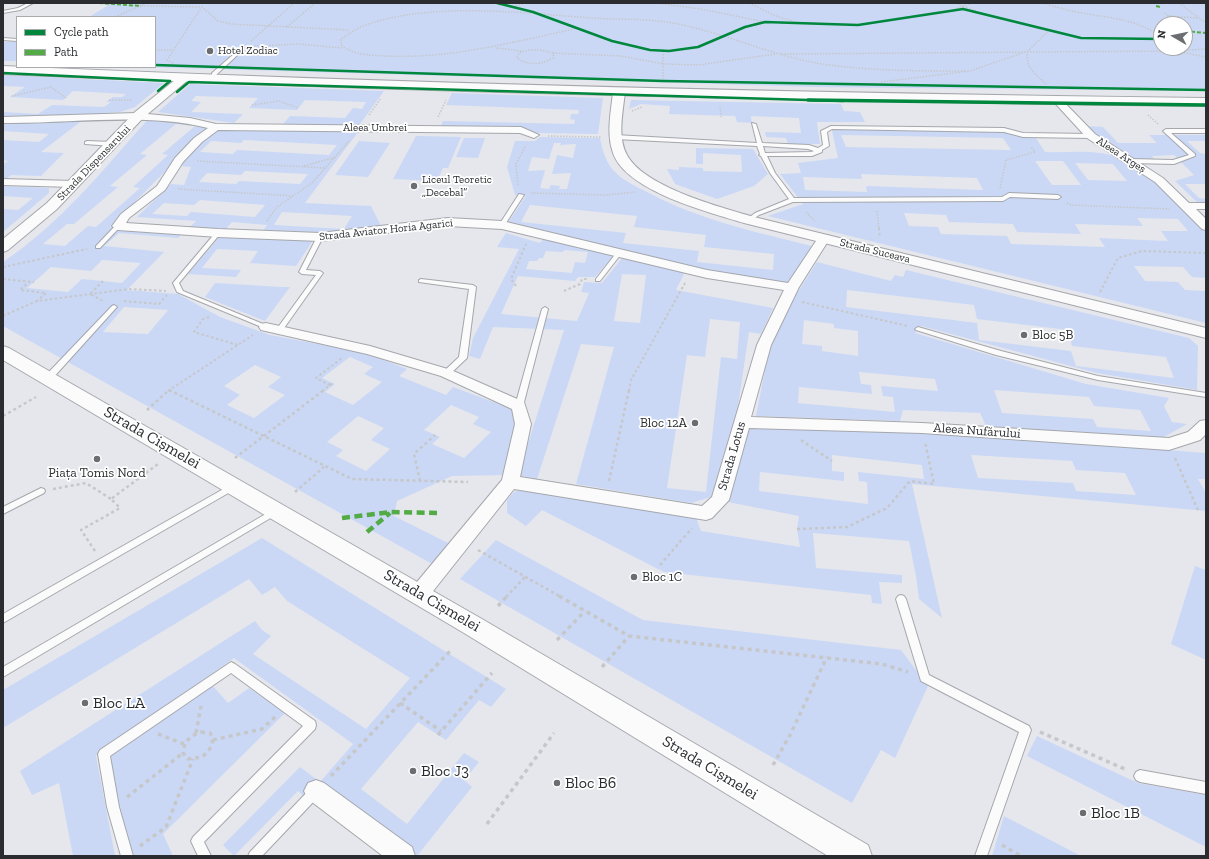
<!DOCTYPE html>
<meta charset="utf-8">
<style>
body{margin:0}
#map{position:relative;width:1209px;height:859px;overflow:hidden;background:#e5e7ec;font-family:"Zilla Slab",serif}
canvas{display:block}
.frame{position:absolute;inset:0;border:4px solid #2a2c2f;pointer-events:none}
.legend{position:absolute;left:16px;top:16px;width:140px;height:52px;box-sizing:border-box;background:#fff;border:1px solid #aaabac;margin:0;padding:5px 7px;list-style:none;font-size:12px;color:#2a2c2f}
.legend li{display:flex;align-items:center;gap:8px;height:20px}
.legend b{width:20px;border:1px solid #aaabac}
.north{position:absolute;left:1153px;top:16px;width:40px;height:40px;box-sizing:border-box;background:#fff;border:1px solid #aaabac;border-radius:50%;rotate:279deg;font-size:11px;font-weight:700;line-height:16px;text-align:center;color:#2a2c2f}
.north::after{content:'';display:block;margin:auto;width:14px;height:18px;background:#6b6d71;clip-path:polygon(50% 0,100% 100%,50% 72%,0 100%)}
</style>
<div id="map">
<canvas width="1209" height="859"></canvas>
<div class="frame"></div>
<ul class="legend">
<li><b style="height:5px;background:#00873e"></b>Cycle path</li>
<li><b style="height:5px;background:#53ab45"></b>Path</li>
</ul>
<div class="north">N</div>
</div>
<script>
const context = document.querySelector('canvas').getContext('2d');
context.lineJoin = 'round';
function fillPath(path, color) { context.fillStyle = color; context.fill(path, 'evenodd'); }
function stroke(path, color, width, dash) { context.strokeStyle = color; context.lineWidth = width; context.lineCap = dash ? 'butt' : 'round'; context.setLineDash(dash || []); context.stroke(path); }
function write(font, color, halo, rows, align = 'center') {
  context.font = font + ' "Zilla Slab",serif'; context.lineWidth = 3.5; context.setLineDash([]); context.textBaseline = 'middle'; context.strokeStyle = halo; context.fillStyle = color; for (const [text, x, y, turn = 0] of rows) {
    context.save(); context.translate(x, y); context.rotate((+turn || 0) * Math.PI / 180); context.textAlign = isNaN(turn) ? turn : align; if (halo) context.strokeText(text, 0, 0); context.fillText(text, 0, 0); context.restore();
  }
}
const green = new Path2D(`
 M 112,3 L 1206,3 L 1206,91 L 816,87 L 146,67 L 155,67 L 155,17 L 89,17 ZM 1161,24 L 1185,24 L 1185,48 L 1161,48 Z
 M 3,42 L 17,42 L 17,61 L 3,61 Z
 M 3,75 L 164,83 L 135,107 L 120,112 L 14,119 L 3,118 L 3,112 L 38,114 L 52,105 L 104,107 L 111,102 L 106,102 L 113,97 L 122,97 L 126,94 L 73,91 L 63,100 L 10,97 L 25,87 L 3,86 Z
 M 190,84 L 384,91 L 360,124 L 349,128 L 282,125 L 290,116 L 345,118 L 353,108 L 362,109 L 366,102 L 305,100 L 297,110 L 249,108 L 258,98 L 196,96 L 191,101 L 201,102 L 191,112 L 243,114 L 234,123 L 158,112 Z
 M 452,93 L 603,98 L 598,134 L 536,133 L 520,128 L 441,126 L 443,121 L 574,124 L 575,120 L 570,119 L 571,114 L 578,114 L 579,110 L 446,105 Z
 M 631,100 L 841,104 L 844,111 L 860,112 L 865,122 L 817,122 L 820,144 L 788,144 L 786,138 L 766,137 L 765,132 L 801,133 L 799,118 L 751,116 L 752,123 L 737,122 L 735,116 L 669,114 L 670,106 L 641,104 L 629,109 Z
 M 150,117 L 209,127 L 110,227 L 184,232 L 178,238 L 119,233 L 104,246 L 164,252 L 127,290 L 178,294 L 220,317 L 270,335 L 366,353 L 407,369 L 399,376 L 446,395 L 453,387 L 515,410 L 517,423 L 504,475 L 452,476 L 397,501 L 394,516 L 452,545 L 434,565 L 3,326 L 3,262 C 61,223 104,169 150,117 ZM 176,124 L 195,126 L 162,154 L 168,155 L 133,187 L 140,188 L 96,227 L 88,226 L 65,246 L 43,244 L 67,224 L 74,224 L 118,187 L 110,186 L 147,155 L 140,154 ZM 102,260 L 141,263 L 122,283 L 82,279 L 68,292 L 27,288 L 51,267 L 91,271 ZM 124,307 L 168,310 L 148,334 L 103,332 ZM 350,357 L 373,367 L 364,374 L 382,382 L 353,405 L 325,392 L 335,384 L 322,378 ZM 255,365 L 281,377 L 268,387 L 285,395 L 254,418 L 227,405 L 240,395 L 224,386 ZM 451,405 L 479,417 L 473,424 L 491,432 L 464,458 L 432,444 L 440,437 L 424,430 ZM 358,416 L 384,428 L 371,440 L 390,449 L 366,471 L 336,456 L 343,450 L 327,442 Z
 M 84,119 L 41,152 L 64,153 L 41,176 L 11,175 L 6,179 L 3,179 L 3,164 L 8,161 L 3,160 L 3,140 L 39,142 L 49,134 L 3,131 L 3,122 Z
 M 1085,126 L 1103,127 L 1118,143 L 1157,143 L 1149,135 L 1206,135 L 1206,141 L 1187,141 L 1200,153 L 1206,154 L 1206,184 L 1185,184 L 1199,198 L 1206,199 L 1206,203 L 1198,203 L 1175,181 L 1194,175 L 1174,155 L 1152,156 L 1155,161 L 1137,161 L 1094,135 Z
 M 839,128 L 1006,132 L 1034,135 L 1045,152 C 1067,153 1095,149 1116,157 C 1143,167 1186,209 1206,231 L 1206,278 L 1192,277 L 1183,267 L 1134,266 L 1145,281 L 1178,282 L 1185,290 L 1206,291 L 1206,323 L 768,216 L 803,204 L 780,174 L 801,173 L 798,163 L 838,158 L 832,131 ZM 841,135 L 1003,138 L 1011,150 L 846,147 ZM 1035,161 L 1063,161 L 1081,185 L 1052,185 ZM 1075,163 L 1113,164 L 1127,181 L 1088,180 ZM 861,174 L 977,178 L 983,190 L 866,186 L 867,192 L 805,190 L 803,177 L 862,179 ZM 904,213 L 946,215 L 949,222 L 1013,224 L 1017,232 L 1081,234 L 1075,224 L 1143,226 L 1137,218 L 1178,219 L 1188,231 L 1161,231 L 1168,241 L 1099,238 L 1105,247 L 1011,244 L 1007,236 L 941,234 L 938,227 L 909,226 Z
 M 217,129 L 358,132 L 305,203 L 371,206 L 381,226 L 323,234 L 262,232 L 267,225 L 232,222 L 226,229 L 190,227 L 196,221 L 137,217 L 171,184 L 184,185 L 191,167 L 179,166 C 189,151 203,140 217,129 ZM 244,140 L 337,145 L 329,155 L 237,150 L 233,154 L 200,152 L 211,141 L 241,143 ZM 245,171 L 307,174 L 308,174 L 300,184 L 239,181 L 236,184 L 199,182 L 207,173 L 241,175 ZM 200,200 L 265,205 L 255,217 L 191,212 L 187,216 L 152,214 L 164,203 L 194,205 ZM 282,212 L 352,216 L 344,229 L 274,225 Z
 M 416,136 L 461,137 L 448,168 L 443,168 L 437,181 L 393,179 Z
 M 540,137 L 600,138 C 602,149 606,163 614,171 C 622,180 637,187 647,192 C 699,220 756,232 812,246 L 788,284 L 706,271 L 507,224 L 526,196 L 515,195 L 507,167 L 515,141 L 535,141 ZM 554,143 L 561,143 L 560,145 L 576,144 L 573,158 L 557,155 L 552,174 L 571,173 L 567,189 L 559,189 L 560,186 L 551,185 L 549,189 L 540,188 L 545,170 L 528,171 L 532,157 L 549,159 ZM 530,205 L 637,216 L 634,227 L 706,235 L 704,247 L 774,254 L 773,270 L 697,262 L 699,251 L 623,243 L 626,233 L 521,222 Z
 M 464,138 L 485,138 L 478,158 L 456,157 Z
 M 359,141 L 390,143 L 368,177 L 335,175 Z
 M 696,148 L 753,149 L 768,174 L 754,186 L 717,199 L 675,184 L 667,169 L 679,170 L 679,167 L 703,168 L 703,171 L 742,172 L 741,155 L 703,153 L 703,164 L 696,164 Z
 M 3,186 L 49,188 L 49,193 L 3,232 L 3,209 L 18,210 L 33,198 L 3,196 Z
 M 506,233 L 540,243 L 544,238 L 615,254 L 595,277 L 578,277 L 575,281 L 518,276 L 501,314 L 577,321 L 589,293 L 581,292 L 584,282 L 602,283 L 623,257 L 685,272 L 676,290 L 773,308 L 761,334 L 749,332 L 738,406 L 714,496 L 691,503 L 576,484 L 614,347 L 581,344 L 537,479 L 518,475 L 564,330 L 493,327 L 480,359 L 469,356 L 473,338 L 519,249 L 497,247 ZM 564,250 L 588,252 L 585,263 L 575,262 L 572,273 L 526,269 L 529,261 L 537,261 L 539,258 L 543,258 L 546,251 L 563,252 ZM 622,274 L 646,275 L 640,323 L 614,321 ZM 710,319 L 740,322 L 737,359 L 721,357 L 706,492 L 667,488 L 687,355 L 705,357 Z
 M 221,235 L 314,239 L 296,266 L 250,263 L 258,251 L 217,249 L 202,268 L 241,270 L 236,277 L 188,274 Z
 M 817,262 L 891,281 L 895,275 L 903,277 L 906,270 L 1189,338 L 1198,346 L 1197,390 L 1097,373 L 921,326 L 915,333 L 1086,384 L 1169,398 L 1164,406 L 1172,422 L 1187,424 L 1162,438 L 986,426 L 980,413 L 903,410 L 900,421 L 756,416 L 770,344 L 795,296 ZM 847,290 L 974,305 L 977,319 L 1068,330 L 1072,346 L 1166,357 L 1174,378 L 1076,366 L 1071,351 L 979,340 L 977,323 L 846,307 ZM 804,320 L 834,324 L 834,328 L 858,331 L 858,356 L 822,351 L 822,346 L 802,344 ZM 859,372 L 935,379 L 938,391 L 881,386 L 883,396 L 893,397 L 895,412 L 798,403 L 799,387 L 872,394 L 871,385 L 861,384 ZM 994,390 L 1089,397 L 1094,406 L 1140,410 L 1151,431 L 1097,427 L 1093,419 L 1002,413 Z
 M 215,283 L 281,287 L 290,287 L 265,321 L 205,297 Z
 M 748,425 L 919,431 L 1206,453 L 1206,479 L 1198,479 L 1206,493 L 1206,511 L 912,484 L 942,618 L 919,599 L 916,576 L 909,541 L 813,533 L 816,568 L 902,575 L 902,583 L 879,582 L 882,604 L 872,603 L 871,595 L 664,572 L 542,510 L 526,526 L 507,513 L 507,500 L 514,492 L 521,490 L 695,515 L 701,531 L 800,547 L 797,529 L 799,516 L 728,502 ZM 832,455 L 922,465 L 924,479 L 858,472 L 859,481 L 867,482 L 868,504 L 759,491 L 760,472 L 844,481 L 844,472 L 832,471 ZM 971,455 L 1072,461 L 1076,470 L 1125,473 L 1136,495 L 1076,491 L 1073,483 L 978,478 Z
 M 262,538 L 506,689 L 491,707 L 479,700 L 446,740 L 418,722 L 361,789 L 407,824 L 464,753 L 479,762 L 464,780 L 472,787 L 417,856 L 328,793 L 305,797 L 298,791 L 234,856 L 223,845 L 300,767 L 320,782 L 353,744 L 234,658 L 96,756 L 115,856 L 73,856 L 59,783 L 32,795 L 20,771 L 255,621 L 262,630 L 271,636 L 253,654 L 366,729 L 410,678 L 287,601 L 275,587 L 262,595 L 249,579 L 3,728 L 3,690 Z
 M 496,540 L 643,620 L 901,650 L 928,686 L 895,758 L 881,750 L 852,803 L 460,579 Z
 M 1195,566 L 1206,570 L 1206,660 L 1171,644 Z
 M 212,685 L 228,703 L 249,688 L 285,713 L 163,834 L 173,856 L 133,856 L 117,804 L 109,755 Z
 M 1037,736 L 1138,783 L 1206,795 L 1206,847 L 1027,756 Z
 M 1004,816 L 1081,856 L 992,856 Z`);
const pathFar3 = new Path2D(`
 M 539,3 L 555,3
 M 577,3 L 598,3
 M 656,3 L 701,9 L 765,22
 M 749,3 L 776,16 L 796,22
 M 955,3 L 976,11
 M 1043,3 C 1056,7 1069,11 1082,13 C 1110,18 1137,19 1161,37
 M 1179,3 L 1206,23
 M 141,6 L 202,7 L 218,21 L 231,24 L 349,30
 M 1158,6 L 1161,4
 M 513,7 L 524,3
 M 951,11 L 972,3
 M 1165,13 L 1171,19 L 1168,20
 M 1169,16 L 1198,18
 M 115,17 L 147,3
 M 287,27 L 315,3
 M 578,28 C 514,42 451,59 385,56 C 370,55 353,55 341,45 L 341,39 C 348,35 355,29 363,26 C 430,1 522,13 592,18 C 620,20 650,18 678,24 C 727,34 773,56 822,64 C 870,71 918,71 966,71
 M 251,41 L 294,3
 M 254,46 L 298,44 L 342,48
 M 496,48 L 522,51
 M 155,50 L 172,50
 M 528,50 L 540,50 L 553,53 L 554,57 C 543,65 528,66 517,58 L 519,53 Z
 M 663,51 L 663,79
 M 1028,51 C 1024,68 1036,74 1047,85
 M 1175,51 L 1206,57
 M 553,53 L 621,56 L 664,64 L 698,65 L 776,54
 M 781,54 L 1171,51 L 1206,49
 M 173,63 L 167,60 L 201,8
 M 881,82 L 970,71 L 1028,51 L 1048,31
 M 12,96 L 51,87 L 66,98
 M 109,100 L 133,100
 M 252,105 L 279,101 L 298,108
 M 720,107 L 721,117
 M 632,111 L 642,107
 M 369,115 L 381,98
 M 1148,115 L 1158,124
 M 438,117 L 446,100
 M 548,136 L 601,137
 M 197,161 L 326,168
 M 304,166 L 336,157
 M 518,185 L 516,164 L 526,145
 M 1000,188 L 1006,160 L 1035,152 L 1031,147
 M 178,189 L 294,196
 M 531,193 L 606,195 L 636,192
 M 1067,203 L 1071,205 L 1169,209
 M 877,211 L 879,229
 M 806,212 L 815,221
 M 267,221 L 277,207 L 312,183 L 349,141`);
const pathFar2 = new Path2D(`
 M 879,228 L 880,238
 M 3,267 L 87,249
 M 3,279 L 34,282
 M 30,281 L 20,290 L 46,293 L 37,301
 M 103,281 L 90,294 L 103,301
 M 516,286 L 511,279 L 526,244
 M 564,291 L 580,284 L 582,279 L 587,279
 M 1100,292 L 1118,258 L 1142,251 L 1206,253
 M 124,301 L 159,304 L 167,295
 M 802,302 L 908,326
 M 3,316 L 37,301 L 129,289 L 166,291
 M 209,317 L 203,319 L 194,332 L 238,345
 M 330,385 L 316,378 L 342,358
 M 169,390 L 171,391
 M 168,391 L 253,335
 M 322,391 L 333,383
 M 629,391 L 631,380 L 685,283`);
const pathFar1 = new Path2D(`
 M 169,390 L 352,479 L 468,482
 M 147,410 L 169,390
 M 3,416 L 36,397
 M 801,440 L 832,461
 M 235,458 L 324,390
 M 1175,458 L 1198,510
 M 420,481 L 414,454 L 435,435
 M 609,481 L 629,390
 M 53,489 L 86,483 L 111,499
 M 295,492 L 324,467
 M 797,529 L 847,527 L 887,508 L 910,481 L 934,484 L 925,442
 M 478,550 L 561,597
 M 95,551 L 81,530 L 120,508 L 111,499 L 158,464
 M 660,565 L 692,528
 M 506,597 L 525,577`);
const path = new Path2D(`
 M 559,596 L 629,636 L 882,664 L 908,672
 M 498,606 L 507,596
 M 557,640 L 585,611
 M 602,667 L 629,636
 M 400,703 L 441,731
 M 201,732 L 210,733 C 216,743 210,750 202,757 L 188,759 L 183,753 C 184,741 190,736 201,732 Z
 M 1040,732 L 1127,770
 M 196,733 L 201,706
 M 158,734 L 184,744
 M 438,735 L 492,673
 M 213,740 L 262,729 L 275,717
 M 773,765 L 790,735 L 827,657
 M 331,776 L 452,649
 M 127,797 L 183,753
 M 487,824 L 554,733
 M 1002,845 L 1021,856
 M 140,846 L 166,827 L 193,759`);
const service = new Path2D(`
 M 28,3 L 33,3 L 20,10 L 3,13 L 3,11 L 18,8 Z
 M 3,38 L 17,39 L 17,41 L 3,40 Z
 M 242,47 L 245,48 L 216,75 L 212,75 L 212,73 Z
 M 752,123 L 756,124 L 762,143 L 809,145 L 818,148 L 823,145 L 821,131 L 831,126 L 1004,128 L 1023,133 L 1091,134 L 1094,136 L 1091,138 L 1023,137 L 1004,132 L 832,129 L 827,132 L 829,146 L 822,150 L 822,152 L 812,156 L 767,156 L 775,173 L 794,198 L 1002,197 L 1009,193 L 1058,195 L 1061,197 L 1058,199 L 1010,197 L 1003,201 L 793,202 L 759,215 L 749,222 L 746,220 L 755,213 L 789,199 L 770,173 L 761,156 L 759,155 L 760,154 L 757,146 L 615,139 L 612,137 L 615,135 L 757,143 ZM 763,146 L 808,149 L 814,151 L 811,152 L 765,153 Z
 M 1206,129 L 1206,133 L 1171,133 L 1195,154 L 1195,156 L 1174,164 L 1131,163 L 1128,161 L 1131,159 L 1173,160 L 1189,155 L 1163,131 L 1166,129 Z
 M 87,141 L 112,142 L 115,144 L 112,146 L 85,144 L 85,142 Z
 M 519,194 L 524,195 L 504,226 L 500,226 L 499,225 Z
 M 118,224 L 121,226 L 120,227 L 100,248 L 96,248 L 96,246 L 116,225 Z
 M 218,231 L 221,233 L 220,234 L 179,283 L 183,291 L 268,326 L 269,327 L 268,328 L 264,328 L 177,292 L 173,283 L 216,232 Z
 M 320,235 L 323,237 L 306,270 L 320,271 L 323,273 L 282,331 L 278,331 L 276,330 L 316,275 L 302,274 L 299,272 L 317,237 Z
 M 619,251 L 621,252 L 621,254 L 600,281 L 596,281 L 596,279 L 617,252 Z
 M 421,279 L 473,285 L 476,287 L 467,358 L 449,375 L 446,375 L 442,373 L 459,357 L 469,289 L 419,282 L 419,280 Z
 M 114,305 L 117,307 L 116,308 L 52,379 L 46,379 L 45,377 L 46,375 L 112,306 Z
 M 545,307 L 548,309 L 523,406 L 519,409 L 515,406 L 542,309 Z
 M 918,327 L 1001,351 L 1098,376 L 1206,393 L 1206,397 L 1098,380 L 996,355 L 916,330 L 915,329 Z
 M 234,483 L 237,484 L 238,486 L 237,488 L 3,623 L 3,614 Z
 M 41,488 L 44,489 L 45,491 L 44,493 L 3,514 L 3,507 Z
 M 276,508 L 279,509 L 280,511 L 279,513 L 3,677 L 3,667 Z
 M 901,595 L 904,596 L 906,599 L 929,675 L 1029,726 L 1031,730 L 987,856 L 975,856 L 1019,732 L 921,681 L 896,599 L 898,596 Z
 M 231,662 L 235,664 L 315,721 L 316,725 L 315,729 L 204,842 L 211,856 L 198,856 L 191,841 L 193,837 L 303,726 L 231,673 L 110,756 L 119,807 L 133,856 L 121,856 L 107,807 L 98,754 L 100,750 Z
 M 1140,770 L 1206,782 L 1206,794 L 1140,782 L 1136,780 L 1134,776 L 1136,772 Z
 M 315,786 L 319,788 L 321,792 L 319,796 L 262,856 L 248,856 L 250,852 L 311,788 Z`);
const minor = new Path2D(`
 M 1057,97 L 1060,98 L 1095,134 L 1163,178 L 1189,203 L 1206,203 L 1206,209 L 1196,209 L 1206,219 L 1206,230 L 1202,229 L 1155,182 L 1087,138 L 1054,102 L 1054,98 Z
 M 137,113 L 190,118 L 216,124 L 521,127 L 539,135 L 534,138 L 520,133 L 218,130 L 202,142 L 183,162 L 165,190 L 129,218 L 126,223 L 218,229 L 320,233 L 448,218 L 502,221 L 707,270 L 788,283 L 820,235 L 828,235 L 830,238 L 799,287 L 771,345 L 751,417 L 922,423 L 1169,438 L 1188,432 L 1200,421 L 1206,420 L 1206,434 L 1200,440 L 1169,450 L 922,433 L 749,428 L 729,500 L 712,518 L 706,520 L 514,489 L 426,600 L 419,602 L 412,600 L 409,594 L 412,588 L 502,480 L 515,424 L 512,409 L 441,376 L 367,354 L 261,330 L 259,327 L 261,324 L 266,323 L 370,346 L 451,370 L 524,402 L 531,424 L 520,477 L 702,506 L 712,497 L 757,345 L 784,290 L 707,278 L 502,229 L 448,226 L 320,241 L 218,237 L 118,230 L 112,226 L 121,214 L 157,186 L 175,158 L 194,138 L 208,128 C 141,112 71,124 3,123 L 3,117 Z
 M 3,179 L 73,181 L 79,184 L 73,187 L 3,185 Z
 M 316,780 L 324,783 L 412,847 L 415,856 L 383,856 L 308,799 L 304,791 L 308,783 Z`);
const tertiary = new Path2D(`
 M 184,75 L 188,76 L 190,78 L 188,80 L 143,118 L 57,209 L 8,250 L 3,252 L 3,239 L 47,203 L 135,112 L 180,76 Z
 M 619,89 L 625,92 C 623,111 617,137 627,155 C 644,187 720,207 754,217 L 1206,328 L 1206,338 L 744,223 C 708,212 626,191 613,153 C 606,133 611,112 613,92 Z
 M 3,346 L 9,348 L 482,619 L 868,845 L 872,856 L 828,856 L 464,633 L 3,360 Z`);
const secondary = new Path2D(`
 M 3,66 C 404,84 805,93 1206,98 L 1206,106 C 805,101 404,92 3,74 Z`);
const quietFar1 = new Path2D(`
 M 99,3 L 141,6
 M 1156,6 L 1160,7
 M 1185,31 L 1206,33`);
const quiet = new Path2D(`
 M 342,518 L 391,512 L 437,513
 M 367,532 L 390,513`);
const cyclewayFar1 = new Path2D(`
 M 497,3 L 533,12 L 612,41 L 650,50 L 669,51 L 698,47 L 745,27 L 765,22 L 858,25 L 963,9 L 1081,38 L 1161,39
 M 155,65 L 663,81 L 1206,90
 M 3,73 L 170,81 L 158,91
 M 177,92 L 189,82 L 843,101`);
const cycleway = new Path2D(`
 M 808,100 L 1206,105`);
const markers = [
 [210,51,4,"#6b6d71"],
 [414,186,4,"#6b6d71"],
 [1024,335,4,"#6b6d71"],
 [695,423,4,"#6b6d71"],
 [97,459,4,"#6b6d71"],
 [634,577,4,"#6b6d71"],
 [85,703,4,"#6b6d71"],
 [413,771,4,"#6b6d71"],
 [557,783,4,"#6b6d71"],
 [1083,813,4,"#6b6d71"]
];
const farPoinames = [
 ["Hotel Zodiac",218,51],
 ["Liceul Teoretic",422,180],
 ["„Decebal”",422,193]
];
const farStreetnames = [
 ["Aleea Umbrei",375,128],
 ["Aleea Argeș",1121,155,33],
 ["Strada Dispensarului",94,163,-46],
 ["Strada Aviator Horia Agarici",386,230,-6],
 ["Strada Suceava",875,251,14]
];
const poiNames = [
 ["Bloc 5B",1032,335],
 ["Bloc 12A",687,423,"right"],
 ["Piața Tomis Nord",97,473,"center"],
 ["Bloc 1C",642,577]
];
const streetNames = [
 ["Aleea Nufărului",977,431,4],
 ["Strada Lotus",732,456,-74]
];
const nearStreetnames = [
 ["Strada Cișmelei",152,438,30],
 ["Strada Cișmelei",432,601,30],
 ["Strada Cișmelei",710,768,31]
];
const nearPoinames = [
 ["Bloc LA",93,703],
 ["Bloc J3",421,771],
 ["Bloc B6",565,783],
 ["Bloc 1B",1091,813]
];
fillPath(green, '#cad8f6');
stroke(service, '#a5a7ab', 2);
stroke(minor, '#a5a7ab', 2);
stroke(tertiary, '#a5a7ab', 2);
stroke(secondary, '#a5a7ab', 2);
stroke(pathFar3, '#c6c7c9', 1.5, [1.5, 1.5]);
stroke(pathFar2, '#c6c7c9', 2, [2.5, 2.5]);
stroke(pathFar1, '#c6c7c9', 2.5, [3, 3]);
stroke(path, '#c6c7c9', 3.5, [4, 4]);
fillPath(service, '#fbfbfc');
fillPath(minor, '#fbfbfc');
fillPath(tertiary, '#fbfbfc');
fillPath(secondary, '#fbfbfc');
stroke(quietFar1, '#53ab45', 2, [4, 2]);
stroke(quiet, '#53ab45', 4.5, [8, 4.5]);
stroke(cyclewayFar1, '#00873e', 2.5);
stroke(cycleway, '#00873e', 3.5);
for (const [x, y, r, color] of markers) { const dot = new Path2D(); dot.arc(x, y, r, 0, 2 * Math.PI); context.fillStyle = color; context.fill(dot); stroke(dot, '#fff', 1.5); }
write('11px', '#2a2c2f', '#fff', farPoinames, 'left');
write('11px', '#2a2c2f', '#fff', farStreetnames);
write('13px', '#2a2c2f', '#fff', poiNames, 'left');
write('13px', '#2a2c2f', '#fff', streetNames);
write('16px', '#2a2c2f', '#fff', nearStreetnames);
write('16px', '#2a2c2f', '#fff', nearPoinames, 'left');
</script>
